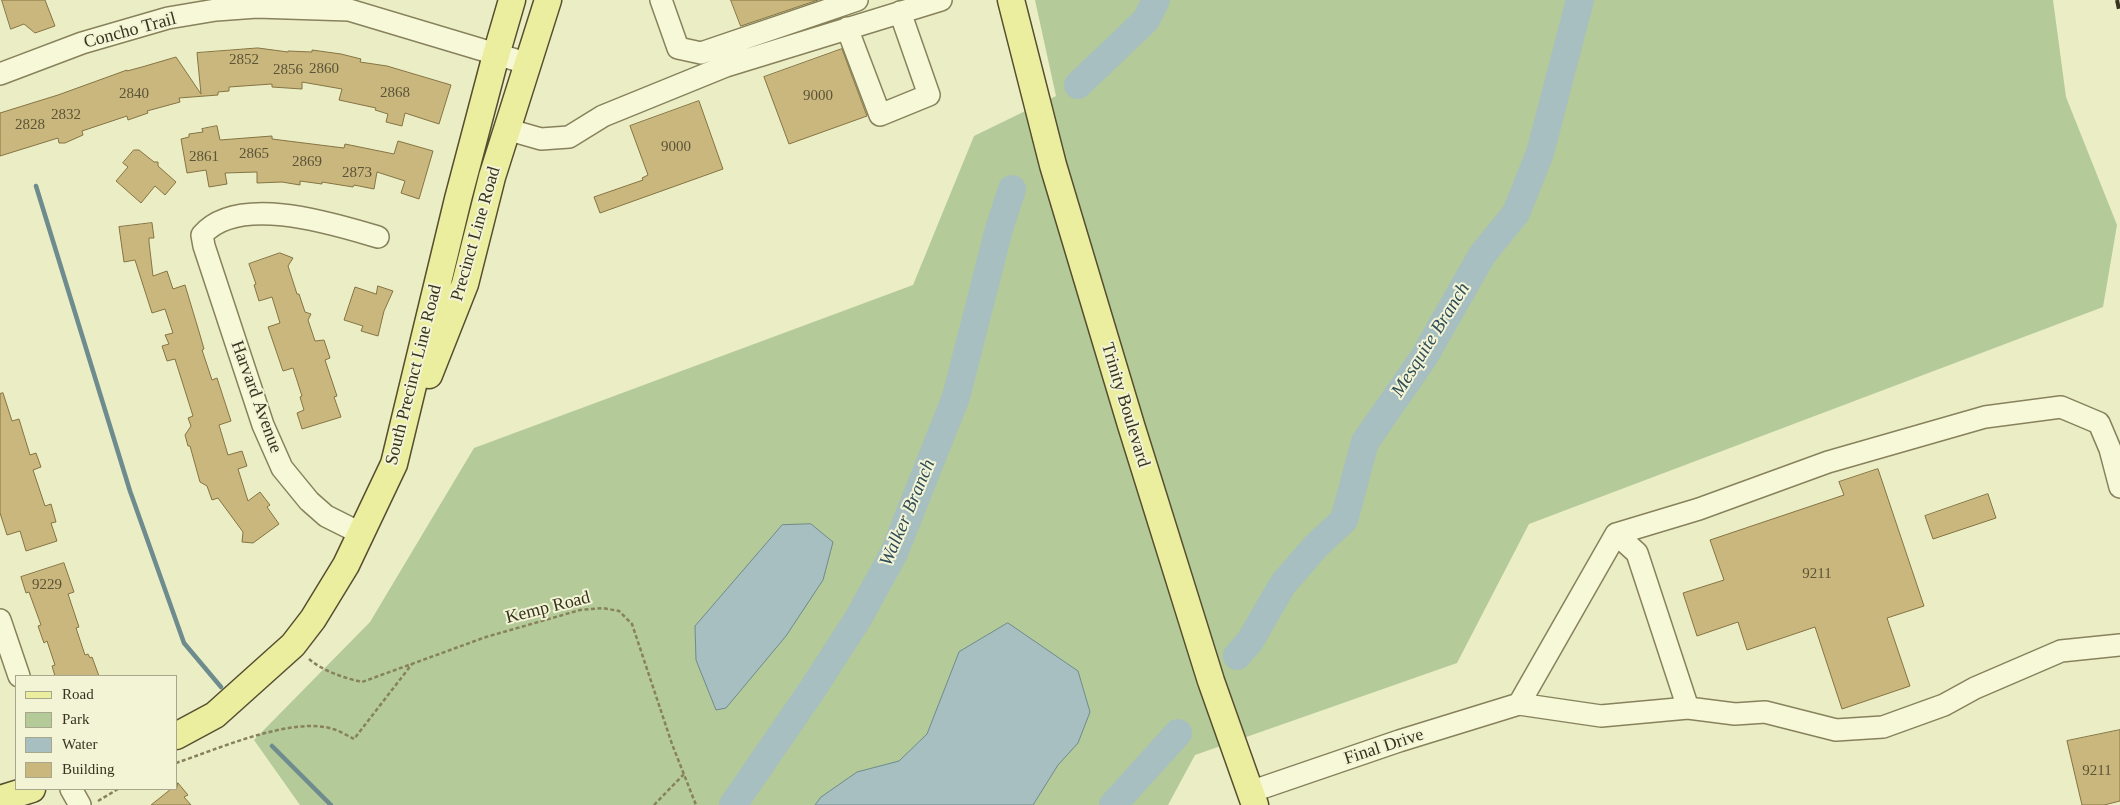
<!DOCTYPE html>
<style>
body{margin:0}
#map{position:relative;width:2120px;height:805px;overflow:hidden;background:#ebedc5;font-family:Georgia,serif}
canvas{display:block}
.legend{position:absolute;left:15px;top:675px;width:162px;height:115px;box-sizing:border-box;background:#f2f4d5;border:1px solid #a8a78c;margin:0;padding:6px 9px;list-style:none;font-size:15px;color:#38331f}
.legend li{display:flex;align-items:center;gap:10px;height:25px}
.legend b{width:25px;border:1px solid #a8a78c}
</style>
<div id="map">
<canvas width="2120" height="805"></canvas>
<ul class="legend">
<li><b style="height:6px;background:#ecee9f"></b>Road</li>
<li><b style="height:14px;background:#b4ca99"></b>Park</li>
<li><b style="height:14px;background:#a7bfc0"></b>Water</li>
<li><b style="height:14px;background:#c9b77d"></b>Building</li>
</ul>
</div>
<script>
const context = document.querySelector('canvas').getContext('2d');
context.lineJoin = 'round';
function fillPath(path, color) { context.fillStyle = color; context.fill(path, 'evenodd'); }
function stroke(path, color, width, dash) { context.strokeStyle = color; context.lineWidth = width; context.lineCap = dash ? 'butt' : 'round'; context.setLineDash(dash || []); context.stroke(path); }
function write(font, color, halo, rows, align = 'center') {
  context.font = font + ' Georgia,serif'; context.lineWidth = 4; context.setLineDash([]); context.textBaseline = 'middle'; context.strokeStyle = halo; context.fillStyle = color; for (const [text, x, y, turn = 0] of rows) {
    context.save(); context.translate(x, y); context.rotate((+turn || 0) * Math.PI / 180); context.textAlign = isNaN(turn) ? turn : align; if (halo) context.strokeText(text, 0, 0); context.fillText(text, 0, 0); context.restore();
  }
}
const green = new Path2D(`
 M 1035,0 L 2053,0 L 2066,97 L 2117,225 L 2103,307 L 1529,524 L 1457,663 L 1195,755 L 1168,805 L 300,805 L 254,740 L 370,622 L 474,448 L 913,285 L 974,136 L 1056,96 Z`);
const water = new Path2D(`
 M 811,524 L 833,542 L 823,580 L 786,636 L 726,708 L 716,710 L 696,660 L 695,626 L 782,525 Z
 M 1008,623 L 1078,671 L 1090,712 L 1078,743 L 1058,765 L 1033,805 L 815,805 L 821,797 L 857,772 L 899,761 L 927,734 L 959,652 Z`);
const stream = new Path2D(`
 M 36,186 L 130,491 L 184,643 L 221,687
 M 272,746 L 331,805`);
const river = new Path2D(`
 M 1078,85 L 1146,20 L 1156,0
 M 1237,656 L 1250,641 L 1283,584 L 1316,546 L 1344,520 L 1365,442 L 1424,357 L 1482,255 L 1516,213 L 1540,153 L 1580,0
 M 733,805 L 814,687 L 859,617 L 894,553 L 956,397 L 999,229 L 1012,189
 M 1113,805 L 1178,733`);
const building = new Path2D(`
 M 2,0 L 45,0 L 55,26 L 35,33 L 24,24 L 11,29 Z
 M 731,0 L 818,0 L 741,26 Z
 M 258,48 L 288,52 L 288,51 L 312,52 L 312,50 L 341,54 L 361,59 L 360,62 L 387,66 L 451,85 L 439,124 L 405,113 L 402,126 L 386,122 L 388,114 L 375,110 L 376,108 L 339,100 L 342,89 L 302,82 L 302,89 L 272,87 L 272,84 L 229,87 L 229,91 L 218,92 L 218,95 L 179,98 L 180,102 L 147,111 L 148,113 L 128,120 L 127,116 L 82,131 L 83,135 L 65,143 L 59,143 L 58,138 L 0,156 L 0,113 L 58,95 L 127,70 L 127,71 L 142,67 L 176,57 L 201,94 L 197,53 Z
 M 842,49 L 867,116 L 789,144 L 764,77 Z
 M 699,101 L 723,169 L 600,213 L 594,197 L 643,180 L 642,178 L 648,175 L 630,126 Z
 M 217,126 L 220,140 L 272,136 L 272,139 L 344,148 L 345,144 L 394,154 L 398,141 L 433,151 L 419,199 L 401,193 L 405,181 L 377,172 L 374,189 L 354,185 L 353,187 L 322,182 L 322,184 L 300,181 L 300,185 L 282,182 L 257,183 L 257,172 L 225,173 L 227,184 L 209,187 L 206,170 L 187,173 L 181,139 L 189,137 L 189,134 L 203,132 L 202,129 Z
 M 134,150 L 139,150 L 154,162 L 158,162 L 158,166 L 176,182 L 165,195 L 155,186 L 141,203 L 116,181 L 128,167 L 123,163 Z
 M 152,223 L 154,238 L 149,238 L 149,242 L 153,276 L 167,271 L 173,289 L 185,285 L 200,335 L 204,349 L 202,350 L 212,380 L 217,378 L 231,421 L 219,425 L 228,455 L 242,451 L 247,466 L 238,469 L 248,501 L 260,492 L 270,505 L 267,507 L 279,524 L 253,543 L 242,542 L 243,532 L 218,498 L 212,500 L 207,486 L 200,482 L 190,446 L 188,446 L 185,435 L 191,426 L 188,418 L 193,416 L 175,359 L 167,361 L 162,346 L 169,344 L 165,335 L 173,333 L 165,309 L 152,313 L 135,260 L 124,262 L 119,227 Z
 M 280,253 L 293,258 L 288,266 L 297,294 L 299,294 L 305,312 L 311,314 L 308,320 L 315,341 L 324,340 L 330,358 L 325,360 L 337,396 L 334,397 L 341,417 L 302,429 L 297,413 L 304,410 L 300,397 L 302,396 L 293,368 L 283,371 L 268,327 L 280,323 L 272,297 L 259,301 L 254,285 L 256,284 L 249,264 Z
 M 378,286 L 393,291 L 384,311 L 378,336 L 361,331 L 363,326 L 344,320 L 355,287 L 376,294 Z
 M 3,393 L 12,421 L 19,419 L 30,455 L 36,453 L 41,467 L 33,470 L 45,506 L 51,504 L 56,522 L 51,523 L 57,541 L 26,551 L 20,531 L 7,535 L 0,513 L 0,394 Z
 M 1878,469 L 1924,606 L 1887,618 L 1910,686 L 1842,709 L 1815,627 L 1747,650 L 1738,622 L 1697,636 L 1683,593 L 1724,580 L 1710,540 L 1844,495 L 1839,482 Z
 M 1988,494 L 1996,518 L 1933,539 L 1925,516 Z
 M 64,563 L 74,592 L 68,594 L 79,627 L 76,628 L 85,655 L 88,654 L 90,658 L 92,657 L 99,676 L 55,676 L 52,666 L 55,665 L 47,641 L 44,643 L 38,626 L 41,625 L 29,592 L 26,593 L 21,577 Z
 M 2120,730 L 2120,801 L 2104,805 L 2082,805 L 2067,741 Z
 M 178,783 L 188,795 L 184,797 L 191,805 L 151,805 L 171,789 L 176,789 Z`);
const path = new Path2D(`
 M 309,659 C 323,671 344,678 362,682 L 486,637 L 580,610 L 603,608 L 619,611 L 632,624 L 672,744 L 696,805
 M 176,763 C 218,749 292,716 333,729 C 340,731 348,736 354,739 L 412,664
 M 98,801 L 118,789
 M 654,805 L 684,774`);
const minor = new Path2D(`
 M 661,0 L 678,48 L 701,53 L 857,0
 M 847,28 L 880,115 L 929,95 L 900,12
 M 0,74 L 82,43 L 168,18 L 216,10 L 257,7 L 349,10 L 526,63
 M 506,129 L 541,139 L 569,137 L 603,116 L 726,66 L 941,0
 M 360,533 L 326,516 L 309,501 L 282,468 L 263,425 L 204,246 L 202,235 C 238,193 334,224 378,237
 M 1616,534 L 1699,509 L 1828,462 L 1985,417 L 2061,407 L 2099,423 L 2110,449 L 2120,487
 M 0,620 L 19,676
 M 1688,708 L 1735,714 L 1765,712 L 1836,730 L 1883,727 L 1944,705 L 1975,688 L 2061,651 L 2120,645
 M 71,789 L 80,805
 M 1250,792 L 1399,741 L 1519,704 L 1601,716 L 1688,708 L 1637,553 L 1616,534 L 1519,704`);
const major = new Path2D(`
 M 1011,0 L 1053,165 L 1131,425 L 1211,681 L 1255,805
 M 429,375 L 465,284 L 492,177 L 548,0
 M 176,736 L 215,715 L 293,645 L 313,619 L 346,565 L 394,464 L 458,199 L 496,55 L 512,0
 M 0,799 L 32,789`);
const rail = new Path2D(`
 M 2117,0 L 2120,14`);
const numberNames = [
 ["2852",244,60],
 ["2860",324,69],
 ["2856",288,70],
 ["2868",395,93],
 ["2840",134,94],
 ["9000",818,96],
 ["2832",66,115],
 ["2828",30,125],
 ["9000",676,147],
 ["2865",254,154],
 ["2861",204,157],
 ["2869",307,162],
 ["2873",357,173],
 ["9211",1817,574],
 ["9229",47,585],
 ["9211",2097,771]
];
const streetNames = [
 ["Concho Trail",130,31,-15],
 ["Precinct Line Road",476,234,-74],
 ["South Precinct Line Road",414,375,-76],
 ["Harvard Avenue",256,397,70],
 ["Trinity Boulevard",1125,405,73],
 ["Kemp Road",548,608,-14],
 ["Final Drive",1384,747,-18]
];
const waterNames = [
 ["Mesquite Branch",1431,340,-58],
 ["Walker Branch",908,513,-67]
];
fillPath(green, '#b4ca99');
fillPath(water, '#a7bfc0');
stroke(water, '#6e8b8e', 1);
stroke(stream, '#6e8b8e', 4.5);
stroke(river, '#a7bfc0', 28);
fillPath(building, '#c9b77d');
stroke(building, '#857443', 1);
stroke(minor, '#87825c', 24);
stroke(major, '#554e30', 29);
stroke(path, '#87825c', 2.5, [4, 2.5]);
stroke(minor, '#f6f8d8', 21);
stroke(major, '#ecee9f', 26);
stroke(rail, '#38331f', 4, [9, 9]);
write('15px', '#5c5436', null, numberNames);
write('18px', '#38331f', '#f2f4d5', streetNames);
write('italic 19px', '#2f4c57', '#f2f4d5', waterNames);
</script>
